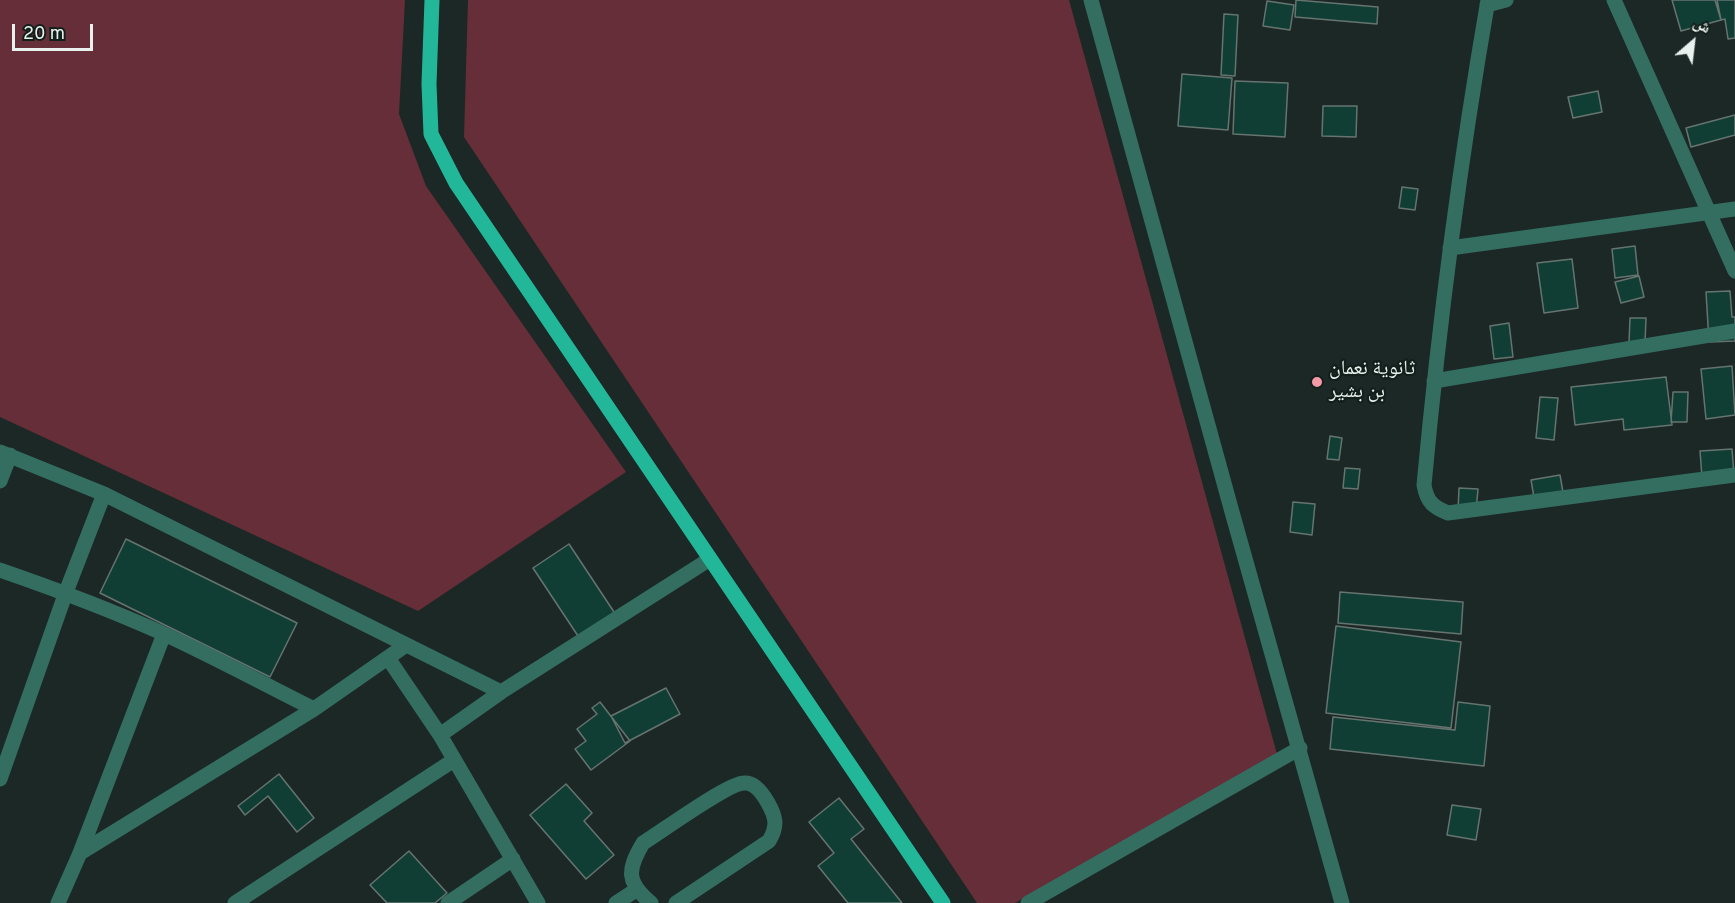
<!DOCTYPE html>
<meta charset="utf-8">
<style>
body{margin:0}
#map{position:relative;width:1735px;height:903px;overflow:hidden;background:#1c2825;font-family:Overpass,"Noto Naskh Arabic",sans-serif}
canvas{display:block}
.north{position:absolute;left:1663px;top:12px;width:60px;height:60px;-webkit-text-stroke:4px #121f1b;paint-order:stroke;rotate:28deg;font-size:16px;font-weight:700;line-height:24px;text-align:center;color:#e9f1ee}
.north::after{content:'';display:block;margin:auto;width:21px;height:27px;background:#e9f1ee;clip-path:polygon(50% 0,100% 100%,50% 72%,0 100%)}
.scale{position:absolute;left:12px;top:24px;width:81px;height:27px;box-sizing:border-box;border:3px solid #e9f1ee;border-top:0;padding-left:8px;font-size:18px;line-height:21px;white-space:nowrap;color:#e9f1ee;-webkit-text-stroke:4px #121f1b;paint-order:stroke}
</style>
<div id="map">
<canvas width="1735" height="903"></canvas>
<div class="north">ش</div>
<div class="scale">20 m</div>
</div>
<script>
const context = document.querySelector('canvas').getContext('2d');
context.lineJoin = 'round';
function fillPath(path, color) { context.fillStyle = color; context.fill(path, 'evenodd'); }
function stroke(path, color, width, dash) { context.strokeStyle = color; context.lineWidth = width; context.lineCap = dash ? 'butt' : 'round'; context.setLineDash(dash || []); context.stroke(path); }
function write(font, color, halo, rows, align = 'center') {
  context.font = font + ' Overpass,"Noto Naskh Arabic",sans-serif'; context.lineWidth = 4.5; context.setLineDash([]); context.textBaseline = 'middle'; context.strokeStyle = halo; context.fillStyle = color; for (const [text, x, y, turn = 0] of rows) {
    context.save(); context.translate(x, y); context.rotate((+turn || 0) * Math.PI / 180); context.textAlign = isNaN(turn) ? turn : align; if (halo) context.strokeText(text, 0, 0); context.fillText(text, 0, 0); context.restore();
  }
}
const green = new Path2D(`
 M 0,0 L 405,0 L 399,114 L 426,186 L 626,472 L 418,611 L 0,417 Z
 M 468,0 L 1069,0 L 1277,754 L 1015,903 L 977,903 L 464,137 Z`);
const building = new Path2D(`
 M 1296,0 L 1378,7 L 1377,24 L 1295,17 Z
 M 1672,0 L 1715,0 L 1721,20 L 1681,31 Z
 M 1717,0 L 1735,0 L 1735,38 L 1728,39 L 1725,19 L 1721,20 Z
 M 1267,1 L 1294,5 L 1290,30 L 1263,26 Z
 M 1224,14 L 1238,15 L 1235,76 L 1221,75 Z
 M 1182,74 L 1232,78 L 1228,130 L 1178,126 Z
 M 1235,81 L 1288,83 L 1285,137 L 1233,134 Z
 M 1598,91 L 1602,112 L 1573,118 L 1568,97 Z
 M 1323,106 L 1357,106 L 1356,137 L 1322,136 Z
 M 1735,115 L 1735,135 L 1691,147 L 1686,128 Z
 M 1402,187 L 1418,189 L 1415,210 L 1399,208 Z
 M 1635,246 L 1638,275 L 1615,278 L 1612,249 Z
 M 1572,259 L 1578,308 L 1544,313 L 1537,263 Z
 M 1639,276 L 1644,297 L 1621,303 L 1615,282 Z
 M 1730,291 L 1732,317 L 1735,317 L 1735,341 L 1709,342 L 1706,292 Z
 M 1630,318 L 1646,318 L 1645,344 L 1629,343 Z
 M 1509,323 L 1513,357 L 1494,359 L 1490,326 Z
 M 1732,366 L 1735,415 L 1706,419 L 1701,369 Z
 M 1666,377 L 1672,425 L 1624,430 L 1623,419 L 1575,425 L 1571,387 Z
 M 1673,392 L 1688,392 L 1687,422 L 1671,422 Z
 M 1540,397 L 1558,398 L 1554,440 L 1536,438 Z
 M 1330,436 L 1342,438 L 1339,460 L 1327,459 Z
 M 1732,449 L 1734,475 L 1702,477 L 1700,451 Z
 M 1345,468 L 1360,469 L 1358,489 L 1343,488 Z
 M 1560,475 L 1564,498 L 1535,503 L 1531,480 Z
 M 1459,488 L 1478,489 L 1476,512 L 1458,510 Z
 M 1293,502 L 1315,504 L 1312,535 L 1290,532 Z
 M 126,539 L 297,623 L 270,677 L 100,593 Z
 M 569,544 L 618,618 L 582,642 L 533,568 Z
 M 1340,592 L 1463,602 L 1461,634 L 1338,623 Z
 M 1336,626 L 1461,642 L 1451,728 L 1326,713 Z
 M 666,688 L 680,714 L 625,743 L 611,716 Z
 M 600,702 L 630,741 L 591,770 L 575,749 L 586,741 L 577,729 L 597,714 L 592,708 Z
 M 1458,702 L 1490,706 L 1484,766 L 1330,749 L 1333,717 L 1455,730 Z
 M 279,774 L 314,818 L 297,832 L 268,796 L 245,815 L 238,806 Z
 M 566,784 L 592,813 L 584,821 L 614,855 L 586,879 L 530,815 Z
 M 839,798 L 864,829 L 851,839 L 902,903 L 848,903 L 818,866 L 834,853 L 809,822 Z
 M 1452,805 L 1481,809 L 1476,840 L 1447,835 Z
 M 409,851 L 447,893 L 435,903 L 387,903 L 370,885 Z`);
const minor = new Path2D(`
 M 1091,0 L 1232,512 L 1342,903
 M 1488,0 C 1460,161 1439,323 1424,485 C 1427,502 1433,507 1448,513 L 1735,475
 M 1614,0 L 1735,271
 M 1487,5 L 1506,0
 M 1450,248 L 1735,209
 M 1434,381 L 1735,331
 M 0,452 L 104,494 L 501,692 L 710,559
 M 0,481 L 10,455
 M 0,570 C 55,589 109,609 162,633 C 214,657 264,684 314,709
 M 388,658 L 440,735 L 538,903
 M 440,735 L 501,692
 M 0,779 L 66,592 L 104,494
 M 80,853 L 164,634
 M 58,903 L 80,853 L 314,709 L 406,645
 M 235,903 L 454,760
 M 448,903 L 513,859
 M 616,903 L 636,890
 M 651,903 C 626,882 627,870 643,843 C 661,832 728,783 744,783 C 755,782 763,794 768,803 C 776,817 778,826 769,841 L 676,903
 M 1028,903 L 1300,748`);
const major = new Path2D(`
 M 432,0 L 429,84 L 431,134 L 456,183 L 943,903`);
const markers = [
 [1317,382,6,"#f49aa7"]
];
const poiNames = [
 ["ثانوية نعمان",1329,370],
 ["بن بشير",1329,393]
];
fillPath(green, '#652e38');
fillPath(building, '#113e34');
stroke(building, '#667470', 1.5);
stroke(minor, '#336e60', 15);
stroke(major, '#23b79a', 15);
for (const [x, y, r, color] of markers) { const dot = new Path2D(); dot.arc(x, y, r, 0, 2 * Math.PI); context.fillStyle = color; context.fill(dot); stroke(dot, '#121f1b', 2); }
write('20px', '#e9f1ee', '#121f1b', poiNames, 'left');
</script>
